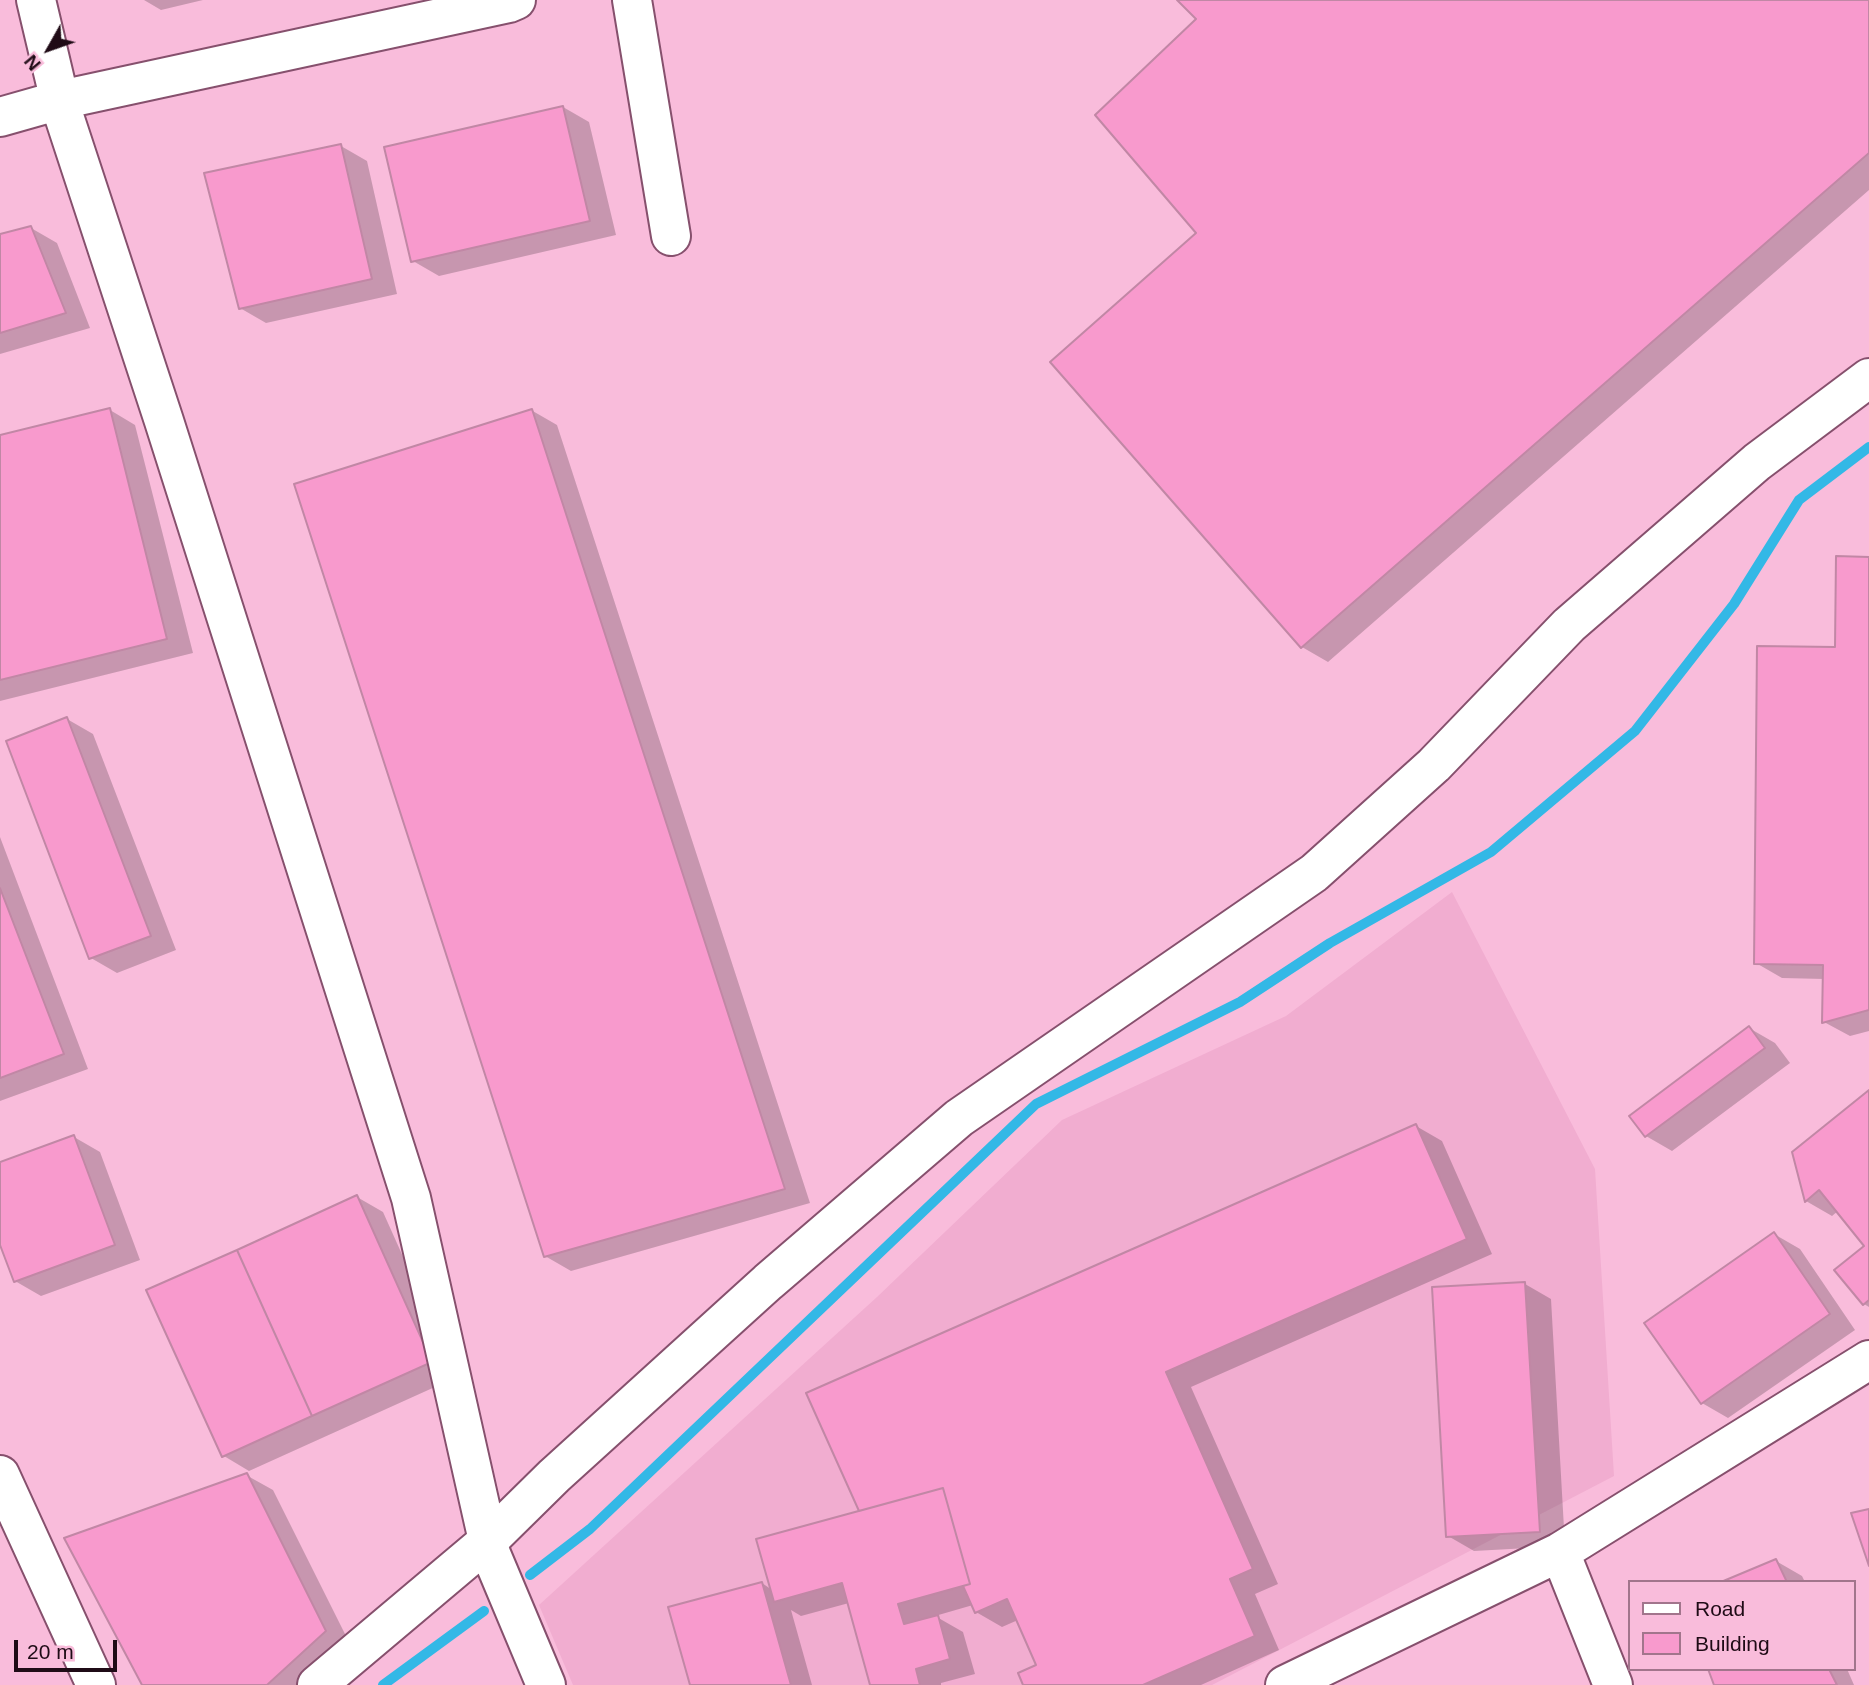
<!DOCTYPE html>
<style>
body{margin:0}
#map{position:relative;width:1869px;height:1685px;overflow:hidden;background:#f9bcdb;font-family:Arial,sans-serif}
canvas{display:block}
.legend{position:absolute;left:1628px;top:1580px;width:228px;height:91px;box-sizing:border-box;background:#f9bcdb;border:2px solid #a2758c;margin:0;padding:9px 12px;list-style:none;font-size:21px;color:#1f0b16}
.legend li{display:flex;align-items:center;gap:14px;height:35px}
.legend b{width:35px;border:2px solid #a2758c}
.north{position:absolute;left:14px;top:14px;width:70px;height:70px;-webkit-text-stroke:5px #f9bcdb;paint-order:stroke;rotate:230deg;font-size:19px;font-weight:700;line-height:28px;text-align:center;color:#1f0b16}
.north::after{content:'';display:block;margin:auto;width:24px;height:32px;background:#1f0b16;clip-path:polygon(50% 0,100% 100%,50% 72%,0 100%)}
.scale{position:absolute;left:14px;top:1640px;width:103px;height:32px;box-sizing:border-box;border:4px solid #1f0b16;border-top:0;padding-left:9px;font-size:21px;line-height:24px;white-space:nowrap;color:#1f0b16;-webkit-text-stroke:5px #f9bcdb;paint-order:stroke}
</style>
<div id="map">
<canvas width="1869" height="1685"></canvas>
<ul class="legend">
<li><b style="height:9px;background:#fff"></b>Road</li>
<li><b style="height:19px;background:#f89acd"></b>Building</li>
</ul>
<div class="north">N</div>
<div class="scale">20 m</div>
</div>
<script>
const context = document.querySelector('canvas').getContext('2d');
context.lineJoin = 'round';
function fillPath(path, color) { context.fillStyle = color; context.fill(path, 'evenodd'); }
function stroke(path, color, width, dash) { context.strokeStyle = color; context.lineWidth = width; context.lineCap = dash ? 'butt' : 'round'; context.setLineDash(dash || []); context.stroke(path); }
const built = new Path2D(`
 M 1452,892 L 1595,1169 L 1614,1476 L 1212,1685 L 573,1685 L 539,1605 L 877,1297 L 1062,1120 L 1286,1016 Z`);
const shadow = new Path2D(`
 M 144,0 L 203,0 L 161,10 Z
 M 1179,0 L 1869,0 L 1869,190 L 1328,662 L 1302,647 L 1199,234 L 1198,19 Z
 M 563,107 L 589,122 L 616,235 L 439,276 L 413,261 Z
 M 341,146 L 367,161 L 397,294 L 266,323 L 240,308 Z
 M 31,228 L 57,243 L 90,328 L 0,354 L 0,236 Z
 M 110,410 L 135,425 L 193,653 L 0,701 L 0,437 Z
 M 531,410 L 557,425 L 810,1203 L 571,1271 L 545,1256 Z
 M 1869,558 L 1869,1031 L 1850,1036 L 1824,1022 L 1824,979 L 1782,978 L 1756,963 L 1837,648 Z
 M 67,719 L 93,734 L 176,950 L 117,973 L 91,958 Z
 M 0,837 L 88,1069 L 0,1101 Z
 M 1749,1028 L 1775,1043 L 1790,1063 L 1672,1151 L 1646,1136 Z
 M 1869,1092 L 1869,1307 L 1864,1304 L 1867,1246 L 1838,1211 L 1832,1216 L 1806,1201 L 1794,1153 Z
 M 1416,1126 L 1442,1141 L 1492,1254 L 1191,1387 L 1278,1584 L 1255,1594 L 1279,1650 L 1201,1685 L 1025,1685 L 1039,1666 L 1018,1620 L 1002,1627 L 976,1612 L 973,1605 L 935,1616 L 963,1632 L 975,1674 L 941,1683 L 941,1685 L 872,1685 L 849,1603 L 801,1616 L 791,1610 L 812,1685 L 692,1685 L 762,1583 L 772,1590 L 861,1512 Z
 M 74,1137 L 100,1152 L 140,1260 L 41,1296 L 15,1281 L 0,1240 L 0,1164 Z
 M 357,1197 L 383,1212 L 457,1377 L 249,1471 L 224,1456 Z
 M 1774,1234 L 1800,1249 L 1855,1330 L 1728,1418 L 1702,1403 Z
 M 1525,1284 L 1551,1299 L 1565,1546 L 1474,1551 L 1448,1536 Z
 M 246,1475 L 273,1490 L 351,1646 L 309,1685 L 144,1685 Z
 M 1776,1561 L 1802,1576 L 1805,1582 L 1725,1582 Z
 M 1709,1669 L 1847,1669 L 1854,1685 L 1716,1685 Z`);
const stream = new Path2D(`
 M 530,1575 L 590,1529 L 1036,1104 L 1240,1002 L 1330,943 L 1491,852 L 1635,731 L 1734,604 L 1799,500 L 1869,447
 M 383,1685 L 484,1611`);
const building = new Path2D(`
 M 1177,0 L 1869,0 L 1869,153 L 1301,648 L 1050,362 L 1196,233 L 1095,115 L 1196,19 Z
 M 563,106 L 590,221 L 411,262 L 384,147 Z
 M 341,144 L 372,279 L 239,309 L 204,173 Z
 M 31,226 L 66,313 L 0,333 L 0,234 Z
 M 110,408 L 167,639 L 0,680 L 0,435 Z
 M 532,409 L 785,1189 L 544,1257 L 294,484 Z
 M 1836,556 L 1869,557 L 1869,1010 L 1822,1023 L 1823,965 L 1754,964 L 1757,646 L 1835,647 Z
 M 67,717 L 151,936 L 89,959 L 6,741 Z
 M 0,888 L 64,1054 L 0,1078 Z
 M 1749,1026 L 1765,1048 L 1645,1137 L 1629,1116 Z
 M 1869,1090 L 1869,1300 L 1863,1305 L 1834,1270 L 1864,1246 L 1819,1190 L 1805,1202 L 1792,1152 Z
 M 1416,1124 L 1467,1239 L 1166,1372 L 1253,1569 L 1230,1579 L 1255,1636 L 1143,1685 L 1023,1685 L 1018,1673 L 1036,1665 L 1007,1599 L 975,1613 L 963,1586 L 970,1584 L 943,1488 L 859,1511 L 806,1393 Z
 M 74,1135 L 115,1245 L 14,1282 L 0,1245 L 0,1162 Z
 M 357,1195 L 432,1362 L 312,1416 L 237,1250 Z
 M 1774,1232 L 1830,1314 L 1701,1404 L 1644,1323 Z
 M 237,1250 L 312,1416 L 222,1457 L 146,1290 Z
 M 1525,1282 L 1540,1532 L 1446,1537 L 1432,1287 Z
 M 247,1473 L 326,1631 L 267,1685 L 142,1685 L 64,1538 Z
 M 943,1488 L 970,1584 L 898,1604 L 904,1624 L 938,1615 L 950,1659 L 916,1669 L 920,1685 L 870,1685 L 842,1583 L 774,1602 L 756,1539 Z
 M 1869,1509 L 1869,1566 L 1851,1513 Z
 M 1776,1559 L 1787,1582 L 1721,1582 Z
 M 762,1582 L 791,1685 L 690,1685 L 668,1607 Z
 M 1708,1669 L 1829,1669 L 1837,1685 L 1714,1685 Z`);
const minor = new Path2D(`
 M 36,0 L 62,110 L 164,421 L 411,1198 L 491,1554 L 546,1685
 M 632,0 L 671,236
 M 0,117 L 60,100 L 509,3 L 516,0
 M 0,1475 L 96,1685
 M 1560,1552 L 1613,1685
 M 317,1685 L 488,1541 L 554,1476 L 768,1282 L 959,1118 L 1314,873 L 1434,765 L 1569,625 L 1757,462 L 1869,378
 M 1285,1685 L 1560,1552 L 1869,1360`);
fillPath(built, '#f1add0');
fillPath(shadow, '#0003');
stroke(stream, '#33b8e6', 10);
fillPath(building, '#f89acd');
stroke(building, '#c187a5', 2);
stroke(minor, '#86506d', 42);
stroke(minor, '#fff', 38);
</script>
